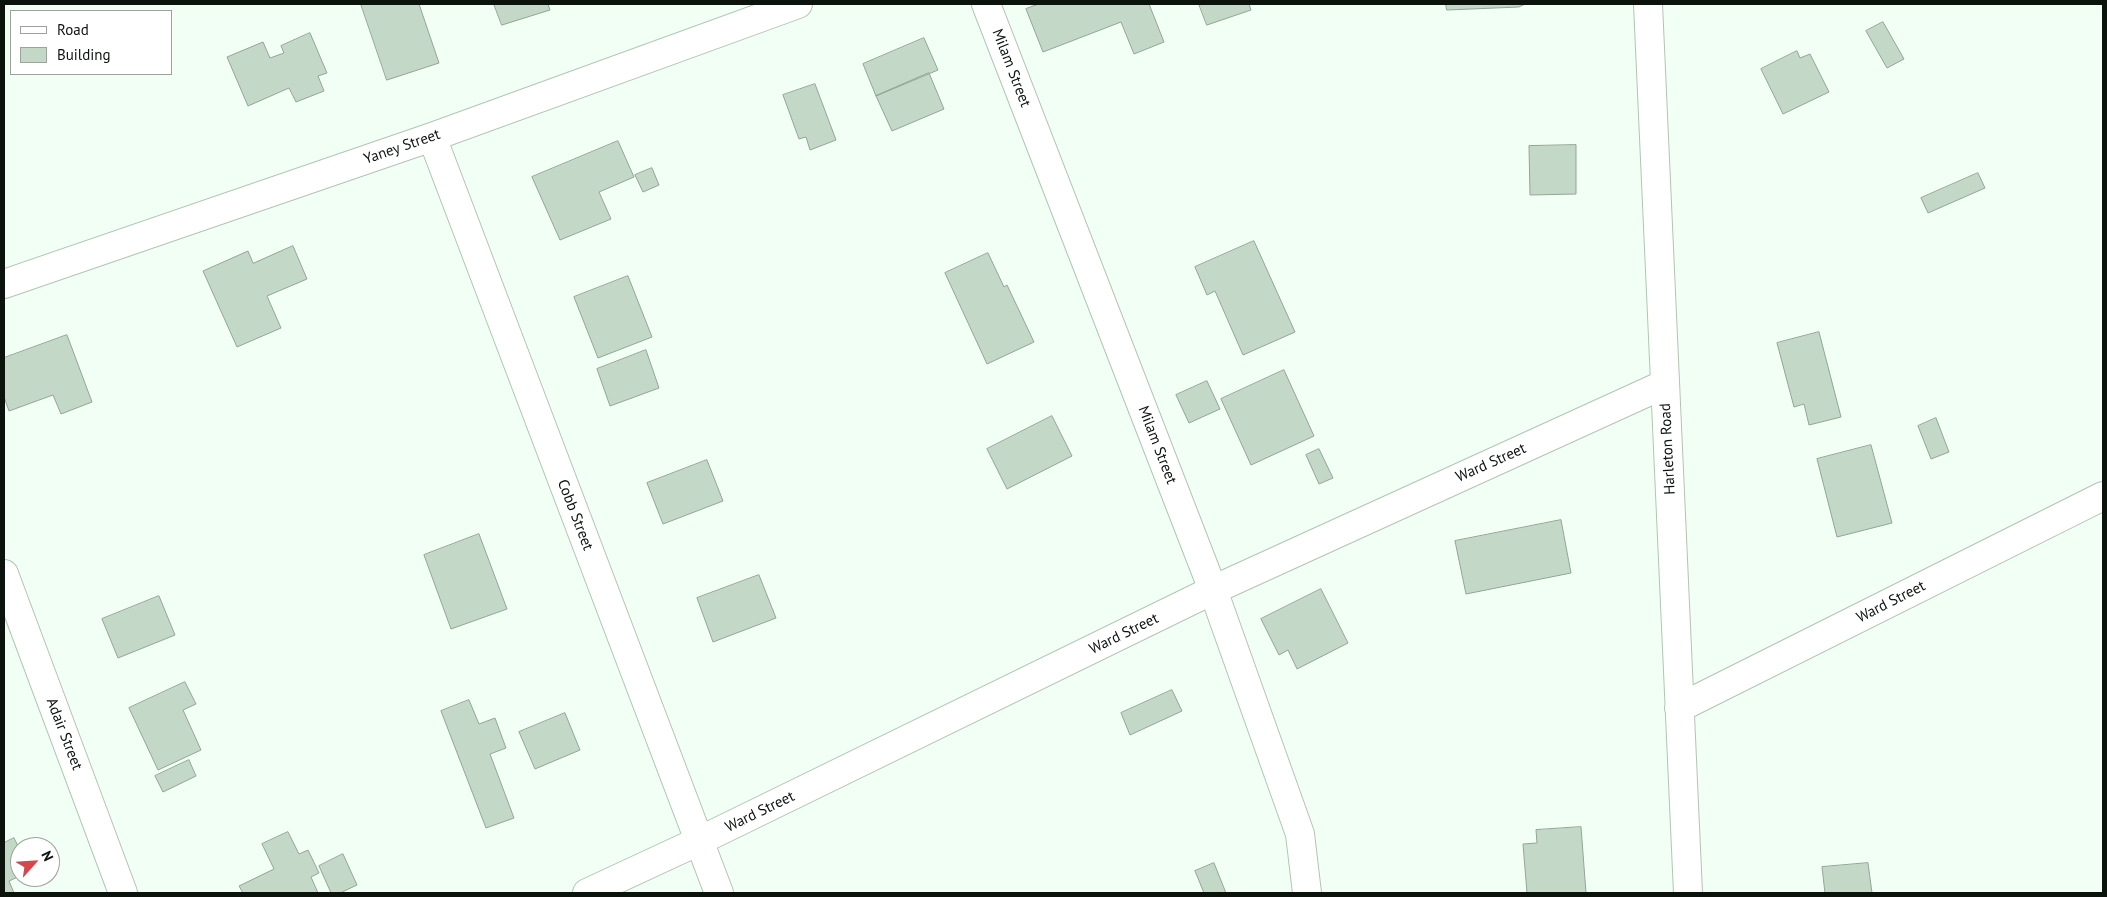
<!DOCTYPE html>
<style>
body{margin:0}
#map{position:relative;width:2107px;height:897px;overflow:hidden;background:#f2fff4;font-family:"PT Sans",sans-serif}
canvas{display:block}
.frame{position:absolute;inset:0;border:5px solid #0c130d;pointer-events:none}
.legend{position:absolute;left:10px;top:10px;width:162px;height:65px;box-sizing:border-box;background:#fff;border:1px solid #9ea19e;margin:0;padding:6px 9px;list-style:none;font-size:15px;color:#0c130d}
.legend li{display:flex;align-items:center;gap:10px;height:25px}
.legend b{width:25px;border:1px solid #9ea19e}
.north{position:absolute;left:10px;top:837px;width:50px;height:50px;box-sizing:border-box;background:#fff;border:1px solid #9ea19e;border-radius:50%;rotate:64deg;font-size:14px;font-weight:700;line-height:20px;text-align:center;color:#0c130d}
.north::after{content:'';display:block;margin:auto;width:18px;height:22px;background:#d6464a;clip-path:polygon(50% 0,100% 100%,50% 72%,0 100%)}
</style>
<div id="map">
<canvas width="2107" height="897"></canvas>
<div class="frame"></div>
<ul class="legend">
<li><b style="height:6px;background:#fff"></b>Road</li>
<li><b style="height:14px;background:#c3d8c7"></b>Building</li>
</ul>
<div class="north">N</div>
</div>
<script>
const context = document.querySelector('canvas').getContext('2d');
context.lineJoin = 'round';
function fillPath(path, color) { context.fillStyle = color; context.fill(path, 'evenodd'); }
function stroke(path, color, width, dash) { context.strokeStyle = color; context.lineWidth = width; context.lineCap = dash ? 'butt' : 'round'; context.setLineDash(dash || []); context.stroke(path); }
function write(font, color, halo, rows, align = 'center') {
  context.font = font + ' "PT Sans",sans-serif'; context.lineWidth = 4; context.setLineDash([]); context.textBaseline = 'middle'; context.strokeStyle = halo; context.fillStyle = color; for (const [text, x, y, turn = 0] of rows) {
    context.save(); context.translate(x, y); context.rotate((+turn || 0) * Math.PI / 180); context.textAlign = isNaN(turn) ? turn : align; if (halo) context.strokeText(text, 0, 0); context.fillText(text, 0, 0); context.restore();
  }
}
const building = new Path2D(`
 M 361,4 L 419,4 L 439,63 L 387,80 Z
 M 494,4 L 548,4 L 550,10 L 502,25 Z
 M 1039,4 L 1149,4 L 1164,42 L 1134,54 L 1121,22 L 1043,52 L 1026,9 Z
 M 1199,4 L 1249,4 L 1251,10 L 1207,25 Z
 M 1446,4 L 1525,4 L 1519,7 L 1447,10 Z
 M 1883,22 L 1904,59 L 1887,68 L 1866,31 Z
 M 310,33 L 327,73 L 318,76 L 324,91 L 296,102 L 289,88 L 248,106 L 227,57 L 263,42 L 270,58 L 284,53 L 281,46 Z
 M 924,38 L 938,70 L 876,96 L 863,64 Z
 M 1797,51 L 1800,58 L 1810,54 L 1829,92 L 1783,114 L 1761,69 Z
 M 929,73 L 944,109 L 892,131 L 876,96 Z
 M 815,84 L 836,140 L 810,150 L 806,137 L 799,139 L 783,95 Z
 M 618,141 L 634,177 L 599,192 L 611,219 L 560,240 L 532,177 Z
 M 1576,145 L 1576,194 L 1530,195 L 1529,146 Z
 M 652,168 L 659,185 L 643,192 L 635,175 Z
 M 1978,173 L 1985,188 L 1928,213 L 1921,198 Z
 M 1254,241 L 1295,332 L 1243,355 L 1215,291 L 1207,295 L 1195,267 Z
 M 293,246 L 307,279 L 267,296 L 281,328 L 237,347 L 203,271 L 248,251 L 253,263 Z
 M 988,253 L 1004,287 L 1007,285 L 1034,342 L 987,364 L 945,273 Z
 M 628,276 L 652,337 L 598,358 L 574,297 Z
 M 1819,332 L 1841,417 L 1809,425 L 1804,404 L 1794,407 L 1777,343 Z
 M 67,335 L 92,402 L 61,414 L 53,395 L 9,411 L 4,397 L 4,358 Z
 M 646,350 L 659,388 L 610,406 L 597,369 Z
 M 1284,370 L 1314,436 L 1251,465 L 1221,399 Z
 M 1207,381 L 1220,409 L 1189,423 L 1176,395 Z
 M 1052,416 L 1072,456 L 1007,489 L 987,449 Z
 M 1936,418 L 1949,452 L 1931,459 L 1918,426 Z
 M 1871,445 L 1892,523 L 1837,537 L 1817,459 Z
 M 1319,449 L 1333,478 L 1319,484 L 1306,455 Z
 M 707,460 L 723,501 L 663,524 L 647,483 Z
 M 1561,520 L 1571,573 L 1466,594 L 1455,541 Z
 M 479,534 L 507,609 L 451,629 L 424,555 Z
 M 759,575 L 776,618 L 713,642 L 697,598 Z
 M 1321,589 L 1348,643 L 1297,669 L 1288,650 L 1279,655 L 1261,619 Z
 M 159,596 L 175,635 L 118,658 L 102,619 Z
 M 185,682 L 196,704 L 183,710 L 201,750 L 158,770 L 129,708 Z
 M 1172,690 L 1182,711 L 1130,735 L 1121,713 Z
 M 469,700 L 479,724 L 495,718 L 506,748 L 490,754 L 514,818 L 486,828 L 441,711 Z
 M 565,713 L 580,750 L 535,769 L 519,732 Z
 M 189,760 L 196,776 L 163,792 L 155,776 Z
 M 1581,827 L 1586,893 L 1527,893 L 1523,844 L 1537,843 L 1536,830 Z
 M 288,832 L 299,854 L 308,850 L 319,873 L 311,877 L 318,893 L 243,893 L 239,886 L 274,869 L 262,844 Z
 M 14,838 L 20,850 L 20,876 L 9,881 L 14,893 L 4,893 L 4,843 Z
 M 343,854 L 357,885 L 340,893 L 331,893 L 319,866 Z
 M 1214,863 L 1226,893 L 1204,893 L 1195,871 Z
 M 1868,863 L 1872,893 L 1825,893 L 1822,867 Z`);
const minor = new Path2D(`
 M 986,4 L 1213,590 L 1300,834 L 1307,893
 M 1648,4 L 1688,893
 M 432,137 L 719,893
 M 4,284 L 432,137 L 798,4
 M 4,574 L 123,893
 M 1679,708 L 2103,496
 M 587,893 L 699,841 L 1213,590 L 1665,384`);
const streetNames = [
 ["Milam Street",1011,68,69],
 ["Yaney Street",402,147,-19],
 ["Milam Street",1157,445,69],
 ["Harleton Road",1668,449,-93],
 ["Ward Street",1491,463,-24],
 ["Cobb Street",575,515,69],
 ["Ward Street",1891,602,-27],
 ["Ward Street",1124,634,-26],
 ["Adair Street",64,734,69],
 ["Ward Street",760,812,-26]
];
fillPath(building, '#c3d8c7');
stroke(building, '#92a695', 1);
stroke(minor, '#b1c5b4', 30);
stroke(minor, '#fff', 28);
write('15px', '#0c130d', '#fff', streetNames);
</script>
